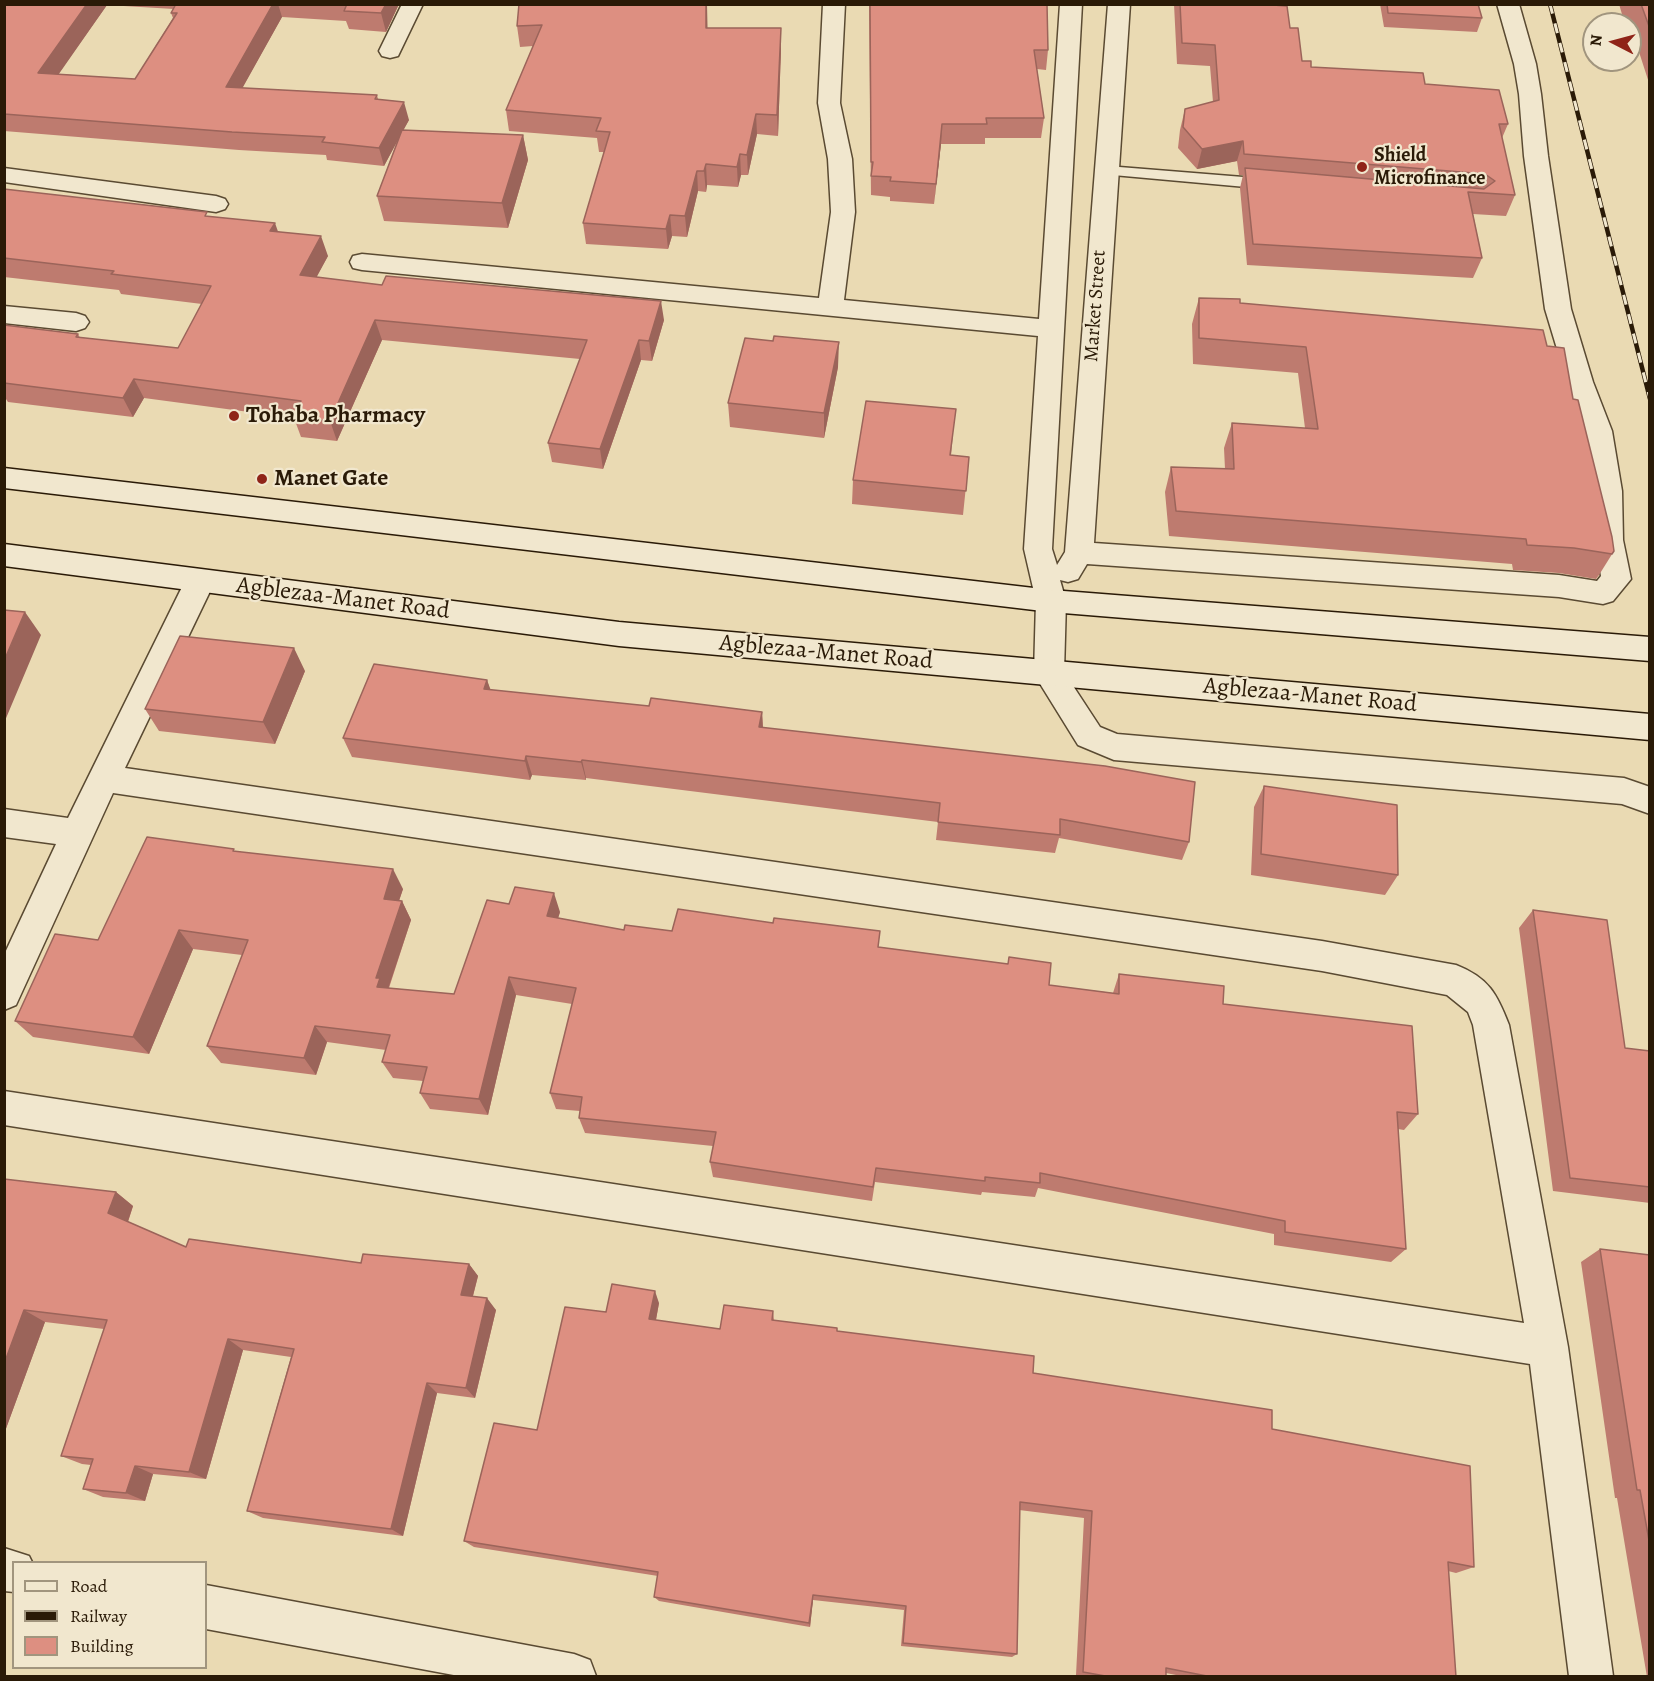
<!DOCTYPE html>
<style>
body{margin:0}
#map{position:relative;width:1654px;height:1681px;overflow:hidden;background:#eadab3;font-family:Alegreya,serif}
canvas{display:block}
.frame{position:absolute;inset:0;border:6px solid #2a1a07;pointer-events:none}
.legend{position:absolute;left:12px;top:1561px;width:195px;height:108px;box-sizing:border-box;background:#f1e7ce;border:2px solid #a1957e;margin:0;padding:8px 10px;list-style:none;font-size:18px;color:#2a1a07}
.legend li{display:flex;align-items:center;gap:12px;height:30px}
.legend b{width:30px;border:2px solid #a1957e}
.north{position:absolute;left:1582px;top:12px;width:60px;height:60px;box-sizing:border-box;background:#f1e7ce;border:2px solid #a1957e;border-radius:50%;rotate:276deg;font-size:16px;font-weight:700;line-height:24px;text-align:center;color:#2a1a07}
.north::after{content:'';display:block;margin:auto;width:21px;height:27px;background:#8f2418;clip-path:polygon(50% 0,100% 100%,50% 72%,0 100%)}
</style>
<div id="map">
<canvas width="1654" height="1681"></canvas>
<div class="frame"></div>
<ul class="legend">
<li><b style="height:8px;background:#f1e7ce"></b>Road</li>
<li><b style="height:8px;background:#2a1a07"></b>Railway</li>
<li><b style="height:16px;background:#dd8f81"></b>Building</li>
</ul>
<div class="north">N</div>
</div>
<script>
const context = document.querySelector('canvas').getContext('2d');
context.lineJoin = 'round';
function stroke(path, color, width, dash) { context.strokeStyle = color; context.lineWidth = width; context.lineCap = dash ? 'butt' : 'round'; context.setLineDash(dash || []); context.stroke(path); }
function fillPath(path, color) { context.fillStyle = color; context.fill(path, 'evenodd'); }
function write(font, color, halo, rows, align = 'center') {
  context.font = font + ' Alegreya,serif'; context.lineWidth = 4.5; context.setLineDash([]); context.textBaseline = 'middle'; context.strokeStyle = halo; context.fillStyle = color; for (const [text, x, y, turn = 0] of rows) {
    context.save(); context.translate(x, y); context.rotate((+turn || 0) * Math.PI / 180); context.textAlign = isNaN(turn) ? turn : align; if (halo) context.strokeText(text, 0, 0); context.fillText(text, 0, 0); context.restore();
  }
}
const lane = new Path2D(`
 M 1107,166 L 1268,179 L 1276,184 L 1268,189 L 1102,174 L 1099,171 Z`);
const street = new Path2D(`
 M 402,4 L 423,4 L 398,56 L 390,58 L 382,56 L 379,51 Z
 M 823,4 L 845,4 L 840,103 L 852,159 L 855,212 L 844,300 L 1039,319 L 1060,4 L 1082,4 L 1052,549 L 1057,565 L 1065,552 L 1108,4 L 1130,4 L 1094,543 L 1559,575 L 1597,581 L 1601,576 L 1595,540 L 1594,491 L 1584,431 L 1567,382 L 1545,309 L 1524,156 L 1519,94 L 1514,64 L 1497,4 L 1519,4 L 1536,64 L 1541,94 L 1548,156 L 1571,309 L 1593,382 L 1612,431 L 1622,491 L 1623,540 L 1631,579 L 1613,601 L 1603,604 L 1559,597 L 1087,564 L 1078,579 L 1068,582 L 1060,580 L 1066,601 L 1064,672 L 1100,727 L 1117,734 L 1624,778 L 1650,787 L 1650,814 L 1622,804 L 1114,760 L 1078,745 L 1034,674 L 1036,601 L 1024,549 L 1038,336 L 362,270 L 353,268 L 350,262 L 353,256 L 362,254 L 819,298 L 831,212 L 828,159 L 818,103 Z
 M 4,168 L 216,196 L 225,199 L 228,204 L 225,209 L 216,212 L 4,182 Z
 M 4,306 L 76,313 L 85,316 L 89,322 L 85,328 L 76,331 L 4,323 Z
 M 200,570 L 210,573 L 215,581 L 125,768 L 1322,941 L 1456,965 C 1489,978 1497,994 1509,1025 L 1568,1347 L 1613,1676 L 1569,1676 L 1530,1364 L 4,1125 L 4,1091 L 1524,1323 L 1473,1025 L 1468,1012 L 1447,995 L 1322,971 L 113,793 L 16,1005 L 4,1010 L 4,955 L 56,844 L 4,837 L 4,809 L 68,818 L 185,581 L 190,573 Z
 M 4,1548 L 29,1556 L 32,1562 L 14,1562 L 14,1592 L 4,1591 Z
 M 206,1585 L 574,1654 L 590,1660 L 596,1676 L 459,1676 L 206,1629 Z`);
const secondary = new Path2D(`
 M 4,468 L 1051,590 L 1650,637 L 1650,661 L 1051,612 L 4,488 Z
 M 4,544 L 619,622 L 1650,714 L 1650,740 L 619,646 L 4,566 Z`);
const rail = new Path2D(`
 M 1550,4 L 1650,399`);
const wall = new Path2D(`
 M 4,4 L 399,4 L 386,32 L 349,29 L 346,21 L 282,17 L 242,88 L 377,95 L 378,99 L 409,120 L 403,130 L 523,135 L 528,160 L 508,228 L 384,221 L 377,196 L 398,139 L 384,166 L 327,160 L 326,155 L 239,150 L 4,131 ZM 107,5 L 174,9 L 171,13 L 173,18 L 135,79 L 58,74 Z
 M 519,4 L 707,4 L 707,28 L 781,48 L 778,136 L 757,134 L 748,175 L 741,175 L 738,187 L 707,185 L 706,192 L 698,191 L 687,237 L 672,236 L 668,249 L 586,244 L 583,223 L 604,152 L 599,152 L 597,138 L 509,131 L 506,110 L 533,46 L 520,47 L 517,26 Z
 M 869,4 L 1047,4 L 1048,50 L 1046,70 L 1037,69 L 1044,118 L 1041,138 L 985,138 L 985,144 L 941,144 L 934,204 L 890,201 L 890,197 L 871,195 Z
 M 1174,4 L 1258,4 L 1290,28 L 1302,61 L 1311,67 L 1425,84 L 1508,124 L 1502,138 L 1515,195 L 1506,216 L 1473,214 L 1482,258 L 1473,278 L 1247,265 L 1240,188 L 1243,175 L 1239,175 L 1237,161 L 1197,169 L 1178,148 L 1180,130 L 1185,109 L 1213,102 L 1210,66 L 1177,64 Z
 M 1380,4 L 1478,4 L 1482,18 L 1477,32 L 1384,27 Z
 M 1619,4 L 1650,4 L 1650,86 L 1630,24 L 1629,21 L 1624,21 Z
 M 4,189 L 209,217 L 278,231 L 328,256 L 316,277 L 664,320 L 652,361 L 641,360 L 603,469 L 552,462 L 548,443 L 580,359 L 382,340 L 337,441 L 301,437 L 294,418 L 144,398 L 133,417 L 8,402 L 4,396 L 4,325 L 78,334 L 80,338 L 178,348 L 202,304 L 121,294 L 119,290 L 4,277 Z
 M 1199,298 L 1547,346 L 1573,399 L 1614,551 L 1599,575 L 1596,579 L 1559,573 L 1513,570 L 1512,564 L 1169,536 L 1165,492 L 1171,467 L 1225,469 L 1224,448 L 1232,423 L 1305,428 L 1298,373 L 1193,364 L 1192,324 Z
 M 838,367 L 824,438 L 730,427 L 728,403 Z
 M 953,434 L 951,456 L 969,457 L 963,515 L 852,504 L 853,480 Z
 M 305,671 L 275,744 L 159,731 L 145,709 Z
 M 487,680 L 490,690 L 649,706 L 762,712 L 763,727 L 1189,842 L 1182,860 L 1059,838 L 1055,853 L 936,840 L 938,822 L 586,778 L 586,780 L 532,775 L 530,780 L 352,757 L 343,738 Z
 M 1264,786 L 1398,875 L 1385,895 L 1251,875 L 1254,807 Z
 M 235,851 L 403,889 L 399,901 L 402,901 L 411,920 L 389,988 L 454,994 L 560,912 L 558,918 L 624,930 L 672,931 L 879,947 L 1008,964 L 1009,957 L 1049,985 L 1113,993 L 1119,974 L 1223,1004 L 1418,1114 L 1404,1130 L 1398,1129 L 1406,1249 L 1391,1262 L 1274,1245 L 1274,1234 L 1038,1188 L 1035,1197 L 982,1192 L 981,1195 L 875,1182 L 872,1201 L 713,1177 L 710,1162 L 713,1146 L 585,1133 L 579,1118 L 580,1111 L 556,1109 L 550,1093 L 572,1004 L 516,995 L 488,1115 L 430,1109 L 420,1093 L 423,1081 L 393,1078 L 382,1062 L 386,1050 L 327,1042 L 316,1075 L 221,1063 L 207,1046 L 242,955 L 193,949 L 149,1054 L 33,1037 L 15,1021 L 98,940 Z
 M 1533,910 L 1625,1048 L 1650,1051 L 1650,1203 L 1553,1191 L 1519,928 Z
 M 4,1179 L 116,1192 L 133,1206 L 128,1222 L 186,1247 L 361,1263 L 469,1264 L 478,1276 L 473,1296 L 496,1310 L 475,1398 L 437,1393 L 403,1536 L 263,1518 L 247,1511 L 291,1357 L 243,1350 L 206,1479 L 153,1474 L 145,1501 L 103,1497 L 83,1489 L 91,1465 L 82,1464 L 61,1456 L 104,1329 L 45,1322 L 4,1434 Z
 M 1600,1249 L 1650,1255 L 1650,1677 L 1647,1677 L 1617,1498 L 1615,1498 L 1581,1262 Z
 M 659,1303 L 656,1320 L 720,1329 L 773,1311 L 774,1320 L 837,1331 L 1033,1373 L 1272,1429 L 1474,1567 L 1456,1573 L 1448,1571 L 1456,1677 L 1186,1677 L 1166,1673 L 1166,1677 L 1086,1677 L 1076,1675 L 1084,1518 L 1019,1510 L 1017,1654 L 1012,1657 L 901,1646 L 904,1610 L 813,1600 L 810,1627 L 659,1601 L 654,1597 L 658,1576 L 474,1547 L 464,1541 L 537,1430 L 606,1312 Z`);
const shadedWall = new Path2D(`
 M 87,4 L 107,5 L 47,91 L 38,73 Z
 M 273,4 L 278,4 L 282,17 L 233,105 L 226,87 Z
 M 386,4 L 399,4 L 386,32 L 381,13 Z
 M 706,4 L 707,4 L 708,48 L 706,28 Z
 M 781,28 L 781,48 L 778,136 L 777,115 Z
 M 404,102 L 409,120 L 384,166 L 379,148 Z
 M 756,114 L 757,134 L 748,175 L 747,155 Z
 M 942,124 L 941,144 L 934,204 Z
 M 523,135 L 528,160 L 508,228 L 502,203 Z
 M 1243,141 L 1237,161 L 1197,169 L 1202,149 Z
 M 740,154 L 741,175 L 738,187 L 737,167 Z
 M 706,164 L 707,185 L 706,192 L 704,171 Z
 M 697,171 L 698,191 L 687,237 L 685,216 Z
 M 670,215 L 672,236 L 668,249 L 666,229 Z
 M 275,223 L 282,243 L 270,231 Z
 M 321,236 L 328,256 L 307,295 L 300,275 Z
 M 661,301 L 664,320 L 652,361 L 649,341 Z
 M 375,320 L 382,340 L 337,441 L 330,421 Z
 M 639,340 L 641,360 L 603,469 L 600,449 Z
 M 839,342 L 838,367 L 824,438 L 824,413 Z
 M 134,379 L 144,398 L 133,417 L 123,398 Z
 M 25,612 L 41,635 L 4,723 L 4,661 Z
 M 294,648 L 305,671 L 275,744 L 263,722 Z
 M 487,680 L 494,699 L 484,689 Z
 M 762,712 L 763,731 L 759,727 Z
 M 526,756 L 532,775 L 530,780 L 525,761 Z
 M 582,760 L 586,778 L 586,780 L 581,762 Z
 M 393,869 L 403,889 L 393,918 L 384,899 Z
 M 554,893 L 560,912 L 553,934 L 547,916 Z
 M 402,901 L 411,920 L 387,992 L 377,987 L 376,978 Z
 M 179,930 L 193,949 L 149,1054 L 133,1037 Z
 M 509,977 L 516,995 L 488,1115 L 479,1099 Z
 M 315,1026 L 327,1042 L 316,1075 L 304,1058 Z
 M 116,1192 L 133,1206 L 126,1227 L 108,1213 Z
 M 469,1264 L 478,1276 L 470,1307 L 461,1295 Z
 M 655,1291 L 659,1303 L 654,1330 L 649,1319 Z
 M 487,1298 L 496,1310 L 475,1398 L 466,1388 Z
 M 24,1310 L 45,1322 L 4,1434 L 4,1364 Z
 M 228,1339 L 243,1350 L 206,1479 L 189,1472 Z
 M 427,1383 L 437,1393 L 403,1536 L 391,1529 Z
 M 135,1466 L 153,1474 L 145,1501 L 126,1493 Z
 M 813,1595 L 813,1600 L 810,1627 L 809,1623 Z`);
const building = new Path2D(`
 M 4,4 L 87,4 L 38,73 L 135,79 L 177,13 L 171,13 L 176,4 L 273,4 L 226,87 L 377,95 L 375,99 L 404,102 L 379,148 L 322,142 L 325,137 L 232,132 L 4,114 Z
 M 347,4 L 386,4 L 381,13 L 344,11 Z
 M 519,4 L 706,4 L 706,28 L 781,28 L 777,115 L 756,114 L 747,155 L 740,154 L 737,167 L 706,164 L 704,171 L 697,171 L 685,216 L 670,215 L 666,229 L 583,223 L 610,132 L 596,131 L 601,118 L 506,110 L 542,25 L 517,26 Z
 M 870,4 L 1047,4 L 1048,50 L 1034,50 L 1044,118 L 986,118 L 987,124 L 942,124 L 936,184 L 890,181 L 891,177 L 871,176 L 873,162 L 871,162 Z
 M 1180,4 L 1258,4 L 1287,6 L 1290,28 L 1298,28 L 1302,61 L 1311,61 L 1311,67 L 1423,73 L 1425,84 L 1499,90 L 1508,124 L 1499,124 L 1515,195 L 1468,192 L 1482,258 L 1253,244 L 1245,168 L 1484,189 L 1495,181 L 1485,174 L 1244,154 L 1243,141 L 1202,149 L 1183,127 L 1185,109 L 1219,100 L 1215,45 L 1182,43 Z
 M 1387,4 L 1478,4 L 1482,18 L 1388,13 Z
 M 1641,4 L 1650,4 L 1650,29 Z
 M 402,130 L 523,135 L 502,203 L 377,196 Z
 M 4,189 L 207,212 L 205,216 L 275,223 L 270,231 L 321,236 L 300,275 L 382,285 L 386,276 L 661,301 L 649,341 L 639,340 L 600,449 L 548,443 L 587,340 L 375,320 L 330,421 L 293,418 L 301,401 L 134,379 L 123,398 L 4,383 L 4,325 L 78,334 L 76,337 L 178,348 L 211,286 L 111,274 L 114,271 L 4,258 Z
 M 1199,298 L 1240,299 L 1240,303 L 1543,330 L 1547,346 L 1564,348 L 1573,399 L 1578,400 L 1612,537 L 1614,551 L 1612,554 L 1574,548 L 1527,545 L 1526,539 L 1176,511 L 1171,467 L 1234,469 L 1232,423 L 1318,429 L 1306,347 L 1199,338 Z
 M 774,336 L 839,342 L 824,413 L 728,403 L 745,338 L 773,341 Z
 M 866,401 L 956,409 L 950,455 L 969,457 L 966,491 L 853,480 Z
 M 4,610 L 25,612 L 4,661 Z
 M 180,636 L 294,648 L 263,722 L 145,709 Z
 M 374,664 L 487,680 L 484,689 L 649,706 L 651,698 L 762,712 L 759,727 L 1105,766 L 1195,782 L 1189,842 L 1060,819 L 1060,835 L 938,822 L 940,803 L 582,760 L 581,762 L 526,756 L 525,761 L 343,738 Z
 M 1264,786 L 1397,805 L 1398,875 L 1261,854 Z
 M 147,837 L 234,849 L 233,851 L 393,869 L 384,899 L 402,901 L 376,978 L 380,978 L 377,987 L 454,994 L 487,900 L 509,904 L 515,887 L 554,893 L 547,916 L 624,930 L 625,925 L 672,931 L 678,909 L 773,923 L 774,918 L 880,931 L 878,947 L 1008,964 L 1009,957 L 1051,963 L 1049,985 L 1119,994 L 1119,974 L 1224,986 L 1223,1004 L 1412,1026 L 1418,1114 L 1397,1112 L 1406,1249 L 1285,1232 L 1285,1221 L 1040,1173 L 1040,1183 L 985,1177 L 985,1181 L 876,1168 L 873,1187 L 710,1162 L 716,1132 L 579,1118 L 582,1097 L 550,1093 L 576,988 L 509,977 L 479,1099 L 420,1093 L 427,1067 L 382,1062 L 390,1035 L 315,1026 L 304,1058 L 207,1046 L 248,940 L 179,930 L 133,1037 L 15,1021 L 55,934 L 98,940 Z
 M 1533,910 L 1607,920 L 1625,1048 L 1650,1051 L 1650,1187 L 1570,1178 Z
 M 4,1179 L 116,1192 L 108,1213 L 186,1247 L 189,1239 L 361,1263 L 363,1254 L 469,1264 L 461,1295 L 487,1298 L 466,1388 L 427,1383 L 391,1529 L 247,1511 L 294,1349 L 228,1339 L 189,1472 L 135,1466 L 126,1493 L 83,1489 L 93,1459 L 61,1456 L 107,1320 L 24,1310 L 4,1364 Z
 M 1600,1249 L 1650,1255 L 1650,1546 L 1640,1490 L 1637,1490 Z
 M 612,1284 L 655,1291 L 649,1319 L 720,1329 L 724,1305 L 773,1311 L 772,1320 L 837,1328 L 837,1331 L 1034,1356 L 1033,1373 L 1272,1410 L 1272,1429 L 1470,1466 L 1474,1567 L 1448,1562 L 1456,1677 L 1212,1677 L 1166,1668 L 1166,1677 L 1111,1677 L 1083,1672 L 1092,1511 L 1020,1502 L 1017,1654 L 903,1643 L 906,1606 L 813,1595 L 809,1623 L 654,1597 L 658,1572 L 464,1541 L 494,1423 L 537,1430 L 565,1307 L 606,1312 Z`);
const markers = [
 [1362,167,6,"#8f2418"],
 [234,416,6,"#8f2418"],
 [262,479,6,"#8f2418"]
];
const farPoinames = [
 ["Shield",1374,156],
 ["Microfinance",1374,179]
];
const farStreetnames = [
 ["Market Street",1096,306,-86]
];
const poiNames = [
 ["Tohaba Pharmacy",246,416],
 ["Manet Gate",274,479]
];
const streetNames = [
 ["Agblezaa-Manet Road",343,599,7],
 ["Agblezaa-Manet Road",826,653,5],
 ["Agblezaa-Manet Road",1310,696,5]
];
stroke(lane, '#5a4a32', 3);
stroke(street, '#5a4a32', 3);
stroke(secondary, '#2a1a07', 3);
fillPath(lane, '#f1e7ce');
fillPath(street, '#f1e7ce');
fillPath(secondary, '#f1e7ce');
stroke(rail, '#2a1a07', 4.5);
stroke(rail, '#f1e7ce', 3, [10]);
fillPath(wall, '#be7b6f');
fillPath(shadedWall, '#9b645a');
fillPath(building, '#dd8f81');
stroke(building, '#9b645a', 1.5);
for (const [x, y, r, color] of markers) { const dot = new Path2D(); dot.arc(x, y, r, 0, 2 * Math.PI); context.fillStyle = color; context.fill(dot); stroke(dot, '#f1e7ce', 2); }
write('bold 20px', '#2a1a07', '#f1e7ce', farPoinames, 'left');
write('20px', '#2a1a07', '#f1e7ce', farStreetnames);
write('bold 24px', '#2a1a07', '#f1e7ce', poiNames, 'left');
write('24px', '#2a1a07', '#f1e7ce', streetNames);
</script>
